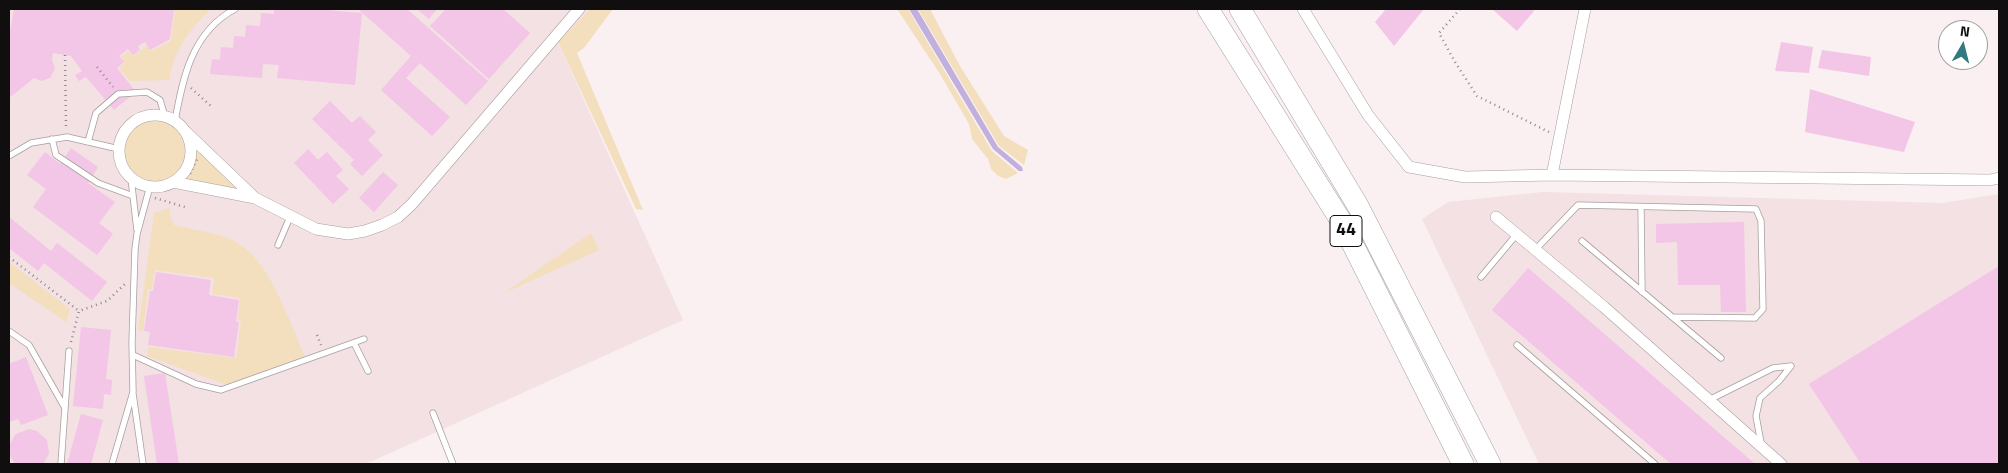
<!DOCTYPE html>
<style>
body{margin:0}
#map{position:relative;width:2008px;height:473px;overflow:hidden;background:#faf0f1;font-family:"Titillium Web",sans-serif}
canvas{display:block}
.frame{position:absolute;inset:0;border:10px solid #110e0f;pointer-events:none}
.north{position:absolute;left:1938px;top:20px;width:50px;height:50px;box-sizing:border-box;background:#fff;border:1px solid #a09f9f;border-radius:50%;rotate:8deg;font-size:14px;font-weight:700;line-height:20px;text-align:center;color:#110e0f}
.north::after{content:'';display:block;margin:auto;width:18px;height:22px;background:#317a7d;clip-path:polygon(50% 0,100% 100%,50% 72%,0 100%)}
</style>
<div id="map">
<canvas width="2008" height="473"></canvas>
<div class="frame"></div>
<div class="north">N</div>
</div>
<script>
const context = document.querySelector('canvas').getContext('2d');
context.lineJoin = 'round';
function fillPath(path, color) { context.fillStyle = color; context.fill(path, 'evenodd'); }
function stroke(path, color, width, dash) { context.strokeStyle = color; context.lineWidth = width; context.lineCap = dash ? 'butt' : 'round'; context.setLineDash(dash || []); context.stroke(path); }
function write(font, color, halo, rows, align = 'center') {
  context.font = font + ' "Titillium Web",sans-serif'; context.lineWidth = 5; context.setLineDash([]); context.textBaseline = 'middle'; context.strokeStyle = halo; context.fillStyle = color; for (const [text, x, y, turn = 0] of rows) {
    context.save(); context.translate(x, y); context.rotate((+turn || 0) * Math.PI / 180); context.textAlign = isNaN(turn) ? turn : align; if (halo) context.strokeText(text, 0, 0); context.fillText(text, 0, 0); context.restore();
  }
}
const built = new Path2D(`
 M 9,9 L 590,9 L 558,42 L 683,320 L 366,464 L 9,464 Z
 M 1543,192 L 1943,203 L 1999,194 L 1999,464 L 1539,464 L 1422,219 L 1448,202 Z`);
const green = new Path2D(`
 M 175,9 L 211,9 C 190,29 174,50 169,80 L 130,81 L 119,68 L 125,63 L 121,57 L 128,51 L 133,56 L 147,46 L 151,51 L 171,41 Z
 M 590,9 L 613,9 L 584,48 L 577,53 L 643,210 L 636,209 L 558,42 Z
 M 897,9 L 908,9 L 992,151 L 1018,173 L 1006,179 L 998,176 L 991,169 L 988,159 L 972,139 L 969,124 L 962,112 L 940,74 Z
 M 918,9 L 930,9 L 960,66 L 1004,136 L 1028,150 L 1024,165 L 999,146 Z
 M122 151a33 33 0 1 1 66 0a33 33 0 1 1-66 0Z
 M 192,140 L 248,194 L 181,179 C 191,167 194,156 192,140 Z
 M 170,208 L 170,216 L 174,225 C 192,230 213,232 230,239 C 269,255 288,319 305,356 L 229,385 L 219,382 L 147,356 L 148,347 L 236,358 L 241,321 L 238,320 L 240,298 L 212,294 L 214,278 L 155,270 L 152,290 L 148,289 L 143,331 L 138,330 L 154,213 Z
 M 591,233 L 599,250 L 504,293 Z
 M 9,262 L 70,309 L 66,322 L 9,283 Z`);
const water = new Path2D(`
 M 909,9 L 917,9 L 998,147 L 1022,167 L 1023,171 L 1019,171 L 993,149 Z`);
const building = new Path2D(`
 M 14,9 L 174,9 L 170,39 L 150,50 L 145,42 L 138,46 L 140,50 L 133,55 L 128,49 L 119,56 L 124,62 L 117,68 L 136,92 L 114,110 L 86,77 L 79,81 L 75,75 L 82,71 L 71,56 L 53,53 L 52,60 L 55,68 L 50,78 L 41,81 L 34,78 L 9,98 L 9,38 Z
 M 274,9 L 314,9 L 362,13 L 355,85 L 277,78 L 279,65 L 263,64 L 262,78 L 210,74 L 212,59 L 220,60 L 221,47 L 233,48 L 234,36 L 245,37 L 246,25 L 260,26 L 261,13 L 274,14 Z
 M 358,9 L 407,9 L 488,81 L 466,105 L 420,63 L 406,78 L 450,117 L 432,136 L 381,90 L 411,56 Z
 M 417,9 L 437,9 L 429,19 Z
 M 446,9 L 503,9 L 530,33 L 489,79 L 430,26 Z
 M 1386,9 L 1424,9 L 1394,46 L 1375,22 Z
 M 1492,9 L 1532,9 L 1534,11 L 1517,31 Z
 M 1781,42 L 1813,47 L 1809,73 L 1775,71 Z
 M 1822,50 L 1871,57 L 1869,76 L 1818,68 Z
 M 1810,89 L 1915,122 L 1904,152 L 1805,132 Z
 M 330,101 L 352,123 L 360,116 L 376,132 L 368,140 L 383,155 L 362,176 L 350,164 L 354,160 L 312,119 Z
 M 71,148 L 98,167 L 88,183 L 115,202 L 99,223 L 113,234 L 97,255 L 33,207 L 46,189 L 27,175 L 45,152 L 60,164 Z
 M 308,149 L 318,160 L 327,152 L 343,170 L 336,176 L 349,189 L 333,204 L 294,163 Z
 M 383,172 L 398,185 L 374,212 L 359,198 Z
 M 9,217 L 51,251 L 57,243 L 107,282 L 92,301 L 44,263 L 38,271 L 9,248 Z
 M 1744,222 L 1746,312 L 1721,312 L 1720,285 L 1678,285 L 1677,242 L 1656,243 L 1656,224 Z
 M 1999,266 L 1999,464 L 1861,464 L 1809,384 Z
 M 1528,268 L 1755,464 L 1671,464 L 1492,310 Z
 M 156,272 L 211,280 L 209,295 L 239,300 L 236,321 L 239,322 L 234,357 L 148,345 L 150,332 L 144,331 L 150,291 L 153,291 Z
 M 81,327 L 111,330 L 106,379 L 112,380 L 111,395 L 104,394 L 103,409 L 73,406 Z
 M 26,357 L 48,415 L 21,425 L 18,419 L 9,422 L 9,392 L 10,392 L 9,364 Z
 M 165,373 L 179,464 L 157,464 L 144,376 Z
 M 81,414 L 103,420 L 91,464 L 67,464 Z
 M 29,429 L 37,431 L 47,440 L 49,454 L 43,464 L 16,464 L 11,458 L 9,446 L 12,440 L 16,434 Z`);
const path = new Path2D(`
 M 1460,9 L 1439,33 L 1455,62 L 1477,96 L 1549,132
 M 65,55 L 66,128
 M 97,67 L 113,87
 M 191,88 L 212,107
 M 190,174 L 197,159
 M 155,198 L 185,207
 M 9,257 L 79,311
 M 317,335 L 321,345
 M 71,342 L 79,311 L 107,301 L 125,284`);
const lane = new Path2D(`
 M 175,121 C 183,77 192,32 235,9
 M 52,139 L 56,155 L 98,183 L 133,196
 M 88,142 L 96,113 L 118,94 L 147,92 L 160,100 L 165,117
 M 9,156 L 31,143 L 67,137 L 119,149
 M 131,178 L 137,230
 M 1641,207 L 1642,292
 M 1582,241 L 1721,358
 M 278,245 L 290,217
 M 1536,249 L 1578,205 L 1756,209 L 1761,221 L 1763,309 L 1755,318 L 1672,317
 M 1481,277 L 1517,234
 M 9,331 L 29,345 L 65,408
 M 354,343 L 368,371
 M 1517,345 L 1655,464
 M 133,355 L 196,384 L 221,390 L 364,339
 M 133,394 L 143,464
 M 1709,400 L 1773,368 L 1791,366
 M 433,413 L 453,464
 M 1761,443 L 1756,416 L 1760,398 L 1779,381 L 1791,366
 M 61,464 L 69,351
 M 112,464 L 133,392 L 132,342 L 135,249 L 137,234 L 150,186`);
const street = new Path2D(`
 M 1303,9 L 1368,115 L 1409,167 L 1465,177 L 1552,175
 M 1585,9 L 1552,175 L 1990,180 L 1999,178
 M119 151a36 36 0 1 1 72 0a36 36 0 1 1-72 0Z
 M 186,132 L 255,198 L 316,229 L 348,234 L 365,231 L 382,225 L 398,217 L 412,204 L 579,9
 M 173,182 L 255,198
 M 1496,217 L 1604,307 L 1781,464`);
const highway = new Path2D(`
 M 1208,9 L 1341,221 L 1463,464
 M 1240,9 L 1358,206 L 1490,464`);
const shields = [
 [1346,231,32]
];
const shieldNames = [
 ["44",1346,231]
];
fillPath(built, '#f3e1e3');
fillPath(green, '#f3dfbe');
fillPath(water, '#c1afdd');
fillPath(building, '#f3c5e6');
stroke(lane, '#a79f9f', 7);
stroke(street, '#a79f9f', 12);
stroke(highway, '#a79f9f', 22);
stroke(path, '#90898a', 2.5, [1, 4]);
stroke(lane, '#fff', 5.5);
stroke(street, '#fff', 11);
stroke(highway, '#fff', 21);
for (const [x, y, w] of shields) { const box = new Path2D(); box.roundRect(x - w / 2, y - 15.5, w, 31, 4); context.fillStyle = '#fff'; context.fill(box); stroke(box, '#110e0f', 1); }
write('bold 18px', '#110e0f', null, shieldNames);
</script>
